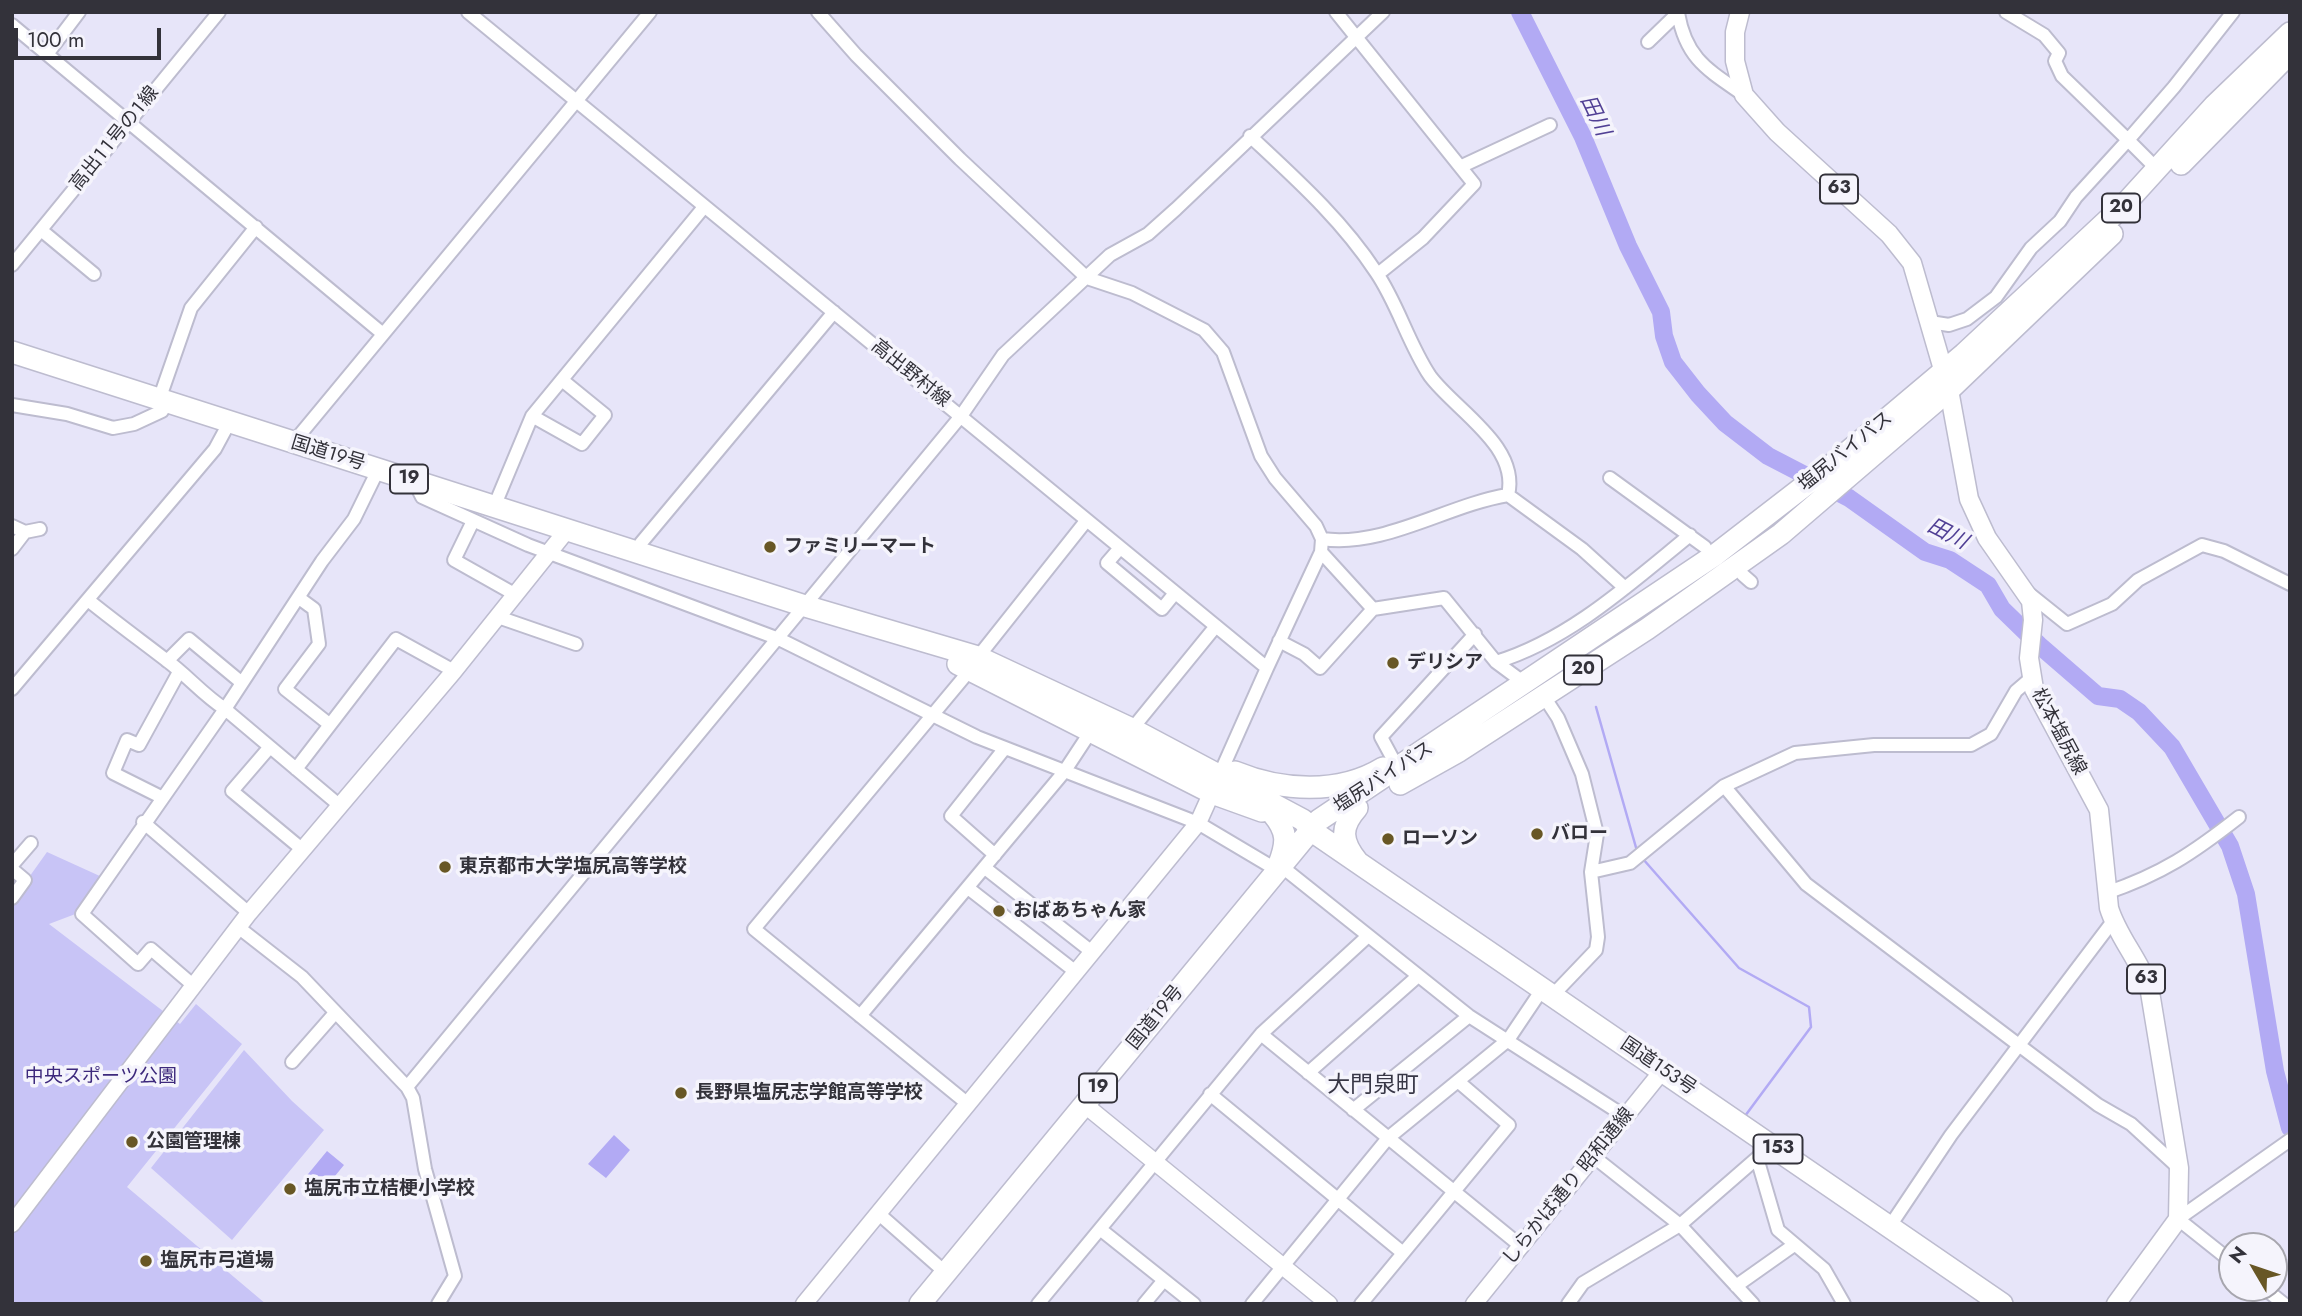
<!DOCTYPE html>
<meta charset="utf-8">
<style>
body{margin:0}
#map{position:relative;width:2302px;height:1316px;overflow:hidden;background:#e7e5f9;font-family:Jost,sans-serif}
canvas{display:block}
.frame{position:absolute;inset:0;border:14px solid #33323a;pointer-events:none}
.north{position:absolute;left:2218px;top:1232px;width:70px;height:70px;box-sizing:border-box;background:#f5f4fc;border:2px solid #a7a6ae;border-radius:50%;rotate:309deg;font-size:19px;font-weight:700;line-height:28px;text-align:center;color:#33323a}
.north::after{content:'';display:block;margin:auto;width:24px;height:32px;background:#685725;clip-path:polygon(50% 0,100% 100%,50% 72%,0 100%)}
.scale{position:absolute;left:14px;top:28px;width:147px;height:32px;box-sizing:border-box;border:4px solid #33323a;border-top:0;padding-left:9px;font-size:21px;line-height:24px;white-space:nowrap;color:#33323a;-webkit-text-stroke:5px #f5f4fc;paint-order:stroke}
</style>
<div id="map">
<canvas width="2302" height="1316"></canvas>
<div class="frame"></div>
<div class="north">N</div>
<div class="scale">100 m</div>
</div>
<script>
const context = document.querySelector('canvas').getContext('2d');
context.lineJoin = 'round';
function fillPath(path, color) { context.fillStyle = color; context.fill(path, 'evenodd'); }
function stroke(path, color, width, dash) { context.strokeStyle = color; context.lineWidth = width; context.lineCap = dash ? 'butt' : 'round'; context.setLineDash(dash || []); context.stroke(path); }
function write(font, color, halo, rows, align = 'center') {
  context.font = font + ' Jost,"Noto Sans JP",sans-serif'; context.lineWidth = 7; context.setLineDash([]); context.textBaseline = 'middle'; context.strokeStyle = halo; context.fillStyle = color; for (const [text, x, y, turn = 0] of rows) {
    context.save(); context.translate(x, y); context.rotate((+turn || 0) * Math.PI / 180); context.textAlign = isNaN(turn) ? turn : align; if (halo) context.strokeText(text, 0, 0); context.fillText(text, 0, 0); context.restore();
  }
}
const green = new Path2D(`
 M 47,852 L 102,877 L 78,913 L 49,924 L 180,1024 L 196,1004 L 242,1044 L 127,1187 L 266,1304 L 12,1304 L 12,901 Z
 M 244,1050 L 292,1101 L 324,1130 L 232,1240 L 151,1168 Z`);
const water = new Path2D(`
 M 614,1135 L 630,1150 L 606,1178 L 588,1164 Z
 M 327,1151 L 344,1165 L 321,1193 L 304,1179 Z`);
const stream = new Path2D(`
 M 1596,707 L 1637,851
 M 1643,859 L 1739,968 L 1809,1007 L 1811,1027 L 1745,1116`);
const river = new Path2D(`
 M 1520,12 L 1583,137 L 1628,246 L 1661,312 L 1664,336 L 1673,362 L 1698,394 L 1725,423 L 1768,456 L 1849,498 L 1925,552 L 1950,560 L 1988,585 L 2002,609 L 2039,645 L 2098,696 L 2120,699 L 2139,712 L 2172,747 L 2230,846 L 2246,894 L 2275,1071 L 2290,1128`);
const street = new Path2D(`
 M 468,12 L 1267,668 L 1223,767
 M 818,12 L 856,55 L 960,159 L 1087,278 L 1132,293 L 1204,330 L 1223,352 L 1261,456 L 1275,478 L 1316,526 L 1322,539 L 1321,552 L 1267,668
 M 1336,12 L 1474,184 L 1423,238 L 1378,274
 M 1678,13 C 1686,59 1708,70 1744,95
 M 12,25 L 383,334
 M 1648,42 L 1679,12
 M 48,53 L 79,12
 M 1250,136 C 1296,179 1341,219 1376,272 C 1398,304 1408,343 1430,376 C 1455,410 1520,446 1508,495
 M 1462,166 L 1550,125
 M 2158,170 L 2128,140 L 2174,87 L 2233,12
 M 41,230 L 94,274
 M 12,265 L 219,12
 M 1930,322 L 1949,325 L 1967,319 L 1996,297 L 2031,248 L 2060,221 L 2076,197 L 2128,140 L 2062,76 L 2055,61 L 2059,53 L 2044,35 L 2006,12
 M 159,400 L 191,308 L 256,227
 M 12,405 L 67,414 L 113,428 L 134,424 L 162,411 L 167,402
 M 532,416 L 582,444 L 605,415 L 562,380
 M 293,443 L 650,12
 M 1610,478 L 1705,547
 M 419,482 L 418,489 L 422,497 L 528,545 L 779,639 L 977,737 L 1198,823 L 1267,864
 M 494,507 L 532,416 L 704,207
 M 473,521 L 454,560 L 516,595
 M 12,526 L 25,532 L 12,549
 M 25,532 L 40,529
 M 1322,539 C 1384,548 1447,505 1508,495 L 1582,549 L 1625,588
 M 1120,548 L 1107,563 L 1162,609 L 1175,593
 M 638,552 L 641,543 L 834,312
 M 1321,552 L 1373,609
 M 1743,575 L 1751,582
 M 2027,592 L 2067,624 L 2112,604 L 2138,580 L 2202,545 L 2224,551 L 2290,584
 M 299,598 L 314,609 L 319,644 L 285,689 L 329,724
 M 88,600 C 114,621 140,640 166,660 C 187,675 203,695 225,709 L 339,805
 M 498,617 L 576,644
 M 1279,641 L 1304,654 L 1320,668 L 1373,609 L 1444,598 L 1496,662 L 1523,682
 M 978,657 L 1086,521
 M 167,661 L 189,639 L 242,683
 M 1496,662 C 1569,640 1631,583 1690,535
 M 12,689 L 215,449 L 229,423
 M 1543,695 L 1558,718 L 1582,774 L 1597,834 L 1591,872 L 1598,937 L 1596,950 L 1553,995
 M 1132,729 L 1216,626
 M 269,748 L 232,791 L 303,850
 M 1394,761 L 1381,737 L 1475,634
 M 296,769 L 396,639 L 454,671
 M 1724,786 L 1806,884 L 2098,1105 L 2131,1124 L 2179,1168
 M 161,797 L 113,773 L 127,740 L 139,745 L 179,672
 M 143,822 L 249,913
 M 995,855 L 951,816 L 1005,748
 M 12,865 L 31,843
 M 1281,866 L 1469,1016 L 1626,1117
 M 985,868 L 1092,952
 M 12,869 L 25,880 L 12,898
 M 1591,872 L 1630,863 L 1724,786 L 1795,753 L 1874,745 L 1971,745 L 1991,734 L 2016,691 L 2030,679
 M 968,888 L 1076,972
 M 2106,893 C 2162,874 2193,853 2239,817
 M 238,927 L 302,977 L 407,1087 L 413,1098 L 425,1169 L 455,1276 L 438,1304
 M 194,986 L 151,949 L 138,964 L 82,914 L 225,709 L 322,561 L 354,519 L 378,470
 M 860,1016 L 1064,772 L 1091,731
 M 1261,1034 L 1368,936
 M 292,1062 L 335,1013
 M 1308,1073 L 1418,976
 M 407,1087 L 961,416 L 1003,355 L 1110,255 L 1148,234 L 1176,209 L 1383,12
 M 1210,1094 L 1403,1253
 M 968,1104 L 754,929 L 970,670
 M 1353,1110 L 1469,1016
 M 1594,1157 L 1680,1225 L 1753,1304
 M 1757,1158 L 1778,1230 L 1824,1269 L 1844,1304
 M 879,1214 L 946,1273
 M 1890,1226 L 1951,1135 L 2113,921
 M 1100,1229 L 1194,1304
 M 2232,1262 L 2178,1219 L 2290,1140
 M 1736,1286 L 1794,1245
 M 2264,1288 L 2284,1304
 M 1038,1304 L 1261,1034 L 1522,1247
 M 1144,1304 L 1164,1280
 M 1252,1304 L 1388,1138 L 1508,1040 L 1543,988
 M 1361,1304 L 1509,1125 L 1460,1083
 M 1568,1304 L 1583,1283 L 1680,1225 L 1772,1145`);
const secondary = new Path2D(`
 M 1085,1105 L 1329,1304
 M 12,1224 L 249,913 L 454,671 L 567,530
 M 804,1304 L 1198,823 L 1216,783
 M 1474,1304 L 1663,1070`);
const primary = new Path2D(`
 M 1740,12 L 1735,32 L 1735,61 L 1744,95 L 1777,132 L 1889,234 L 1912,263 L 1949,390 L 1969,499 L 1987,538 L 2031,601 L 2033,620 L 2029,658 L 2034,689 L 2099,810 L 2109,908 C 2118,938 2141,961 2150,992 L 2179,1168 L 2178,1219 L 2116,1304`);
const highway = new Path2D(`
 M 2181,164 L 2290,53
 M 12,352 L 805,606 L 978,657 L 1132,729 L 1303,820 L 1312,831 L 2002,1304
 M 958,664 L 1212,793 L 1262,811
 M 1235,772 C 1281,791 1339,795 1383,768
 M 1400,784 L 1459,751 L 1647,629 L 1781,534 L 1949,390 L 2112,234
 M 1273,814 C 1288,832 1287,843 1279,864
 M 1357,861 C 1341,841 1340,827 1357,808
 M 920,1304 L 1319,820 L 1715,555 L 1838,460 L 1964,354 L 2124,205 L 2214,106 L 2290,33`);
const markers = [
 [770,547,7,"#685725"],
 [1393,663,7,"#685725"],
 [1537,834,7,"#685725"],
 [1388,839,7,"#685725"],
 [445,867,7,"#685725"],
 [999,911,7,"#685725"],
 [681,1093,7,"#685725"],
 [132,1142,7,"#685725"],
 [290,1189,7,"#685725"],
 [146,1261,7,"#685725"]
];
const shields = [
 [1839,189,38],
 [2121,208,38],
 [409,479,38],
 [1583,670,38],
 [2146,979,38],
 [1098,1088,38],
 [1778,1149,49]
];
const shieldNames = [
 ["63",1839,189],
 ["20",2121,208],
 ["19",409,479],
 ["20",1583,670],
 ["63",2146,979],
 ["19",1098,1088],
 ["153",1778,1149]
];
const streetNames = [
 ["高出１１号の１線",115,139,-51],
 ["高出野村線",910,374,39],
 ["塩尻バイパス",1846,452,-39],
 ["国道19号",328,454,17],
 ["松本塩尻線",2058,732,62],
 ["塩尻バイパス",1384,778,-33],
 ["国道19号",1156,1018,-51],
 ["国道153号",1658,1067,34],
 ["しらかば通り 昭和通線",1569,1187,-51]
];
const poiNames = [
 ["ファミリーマート",784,547],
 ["デリシア",1407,663],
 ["バロー",1551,834],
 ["ローソン",1402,839],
 ["東京都市大学塩尻高等学校",459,867],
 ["おばあちゃん家",1013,911],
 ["長野県塩尻志学館高等学校",695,1093],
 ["公園管理棟",146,1142],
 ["塩尻市立桔梗小学校",304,1189],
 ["塩尻市弓道場",160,1261]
];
const parkNames = [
 ["中央スポーツ公園",101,1077]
];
const waterNames = [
 ["田川",1594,116,65],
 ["田川",1947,535,27]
];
const quarterNames = [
 ["大門泉町",1373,1086]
];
fillPath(green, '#c8c4f6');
fillPath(water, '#b2aaf4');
stroke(stream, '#b2aaf4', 2.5);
stroke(river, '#b2aaf4', 18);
stroke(street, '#bdbccf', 16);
stroke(secondary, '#bdbccf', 19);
stroke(primary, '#bdbccf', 21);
stroke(highway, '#bdbccf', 24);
stroke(street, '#fff', 12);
stroke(secondary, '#fff', 16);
stroke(primary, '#fff', 18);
stroke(highway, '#fff', 21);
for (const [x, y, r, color] of markers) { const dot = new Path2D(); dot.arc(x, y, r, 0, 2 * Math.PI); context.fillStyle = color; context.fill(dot); stroke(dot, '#f5f4fc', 2.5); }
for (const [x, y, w] of shields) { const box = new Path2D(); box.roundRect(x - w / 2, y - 14.5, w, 29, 5); context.fillStyle = '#f5f4fc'; context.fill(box); stroke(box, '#33323a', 2); }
write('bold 18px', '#33323a', null, shieldNames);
write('19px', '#33323a', '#f5f4fc', streetNames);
write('bold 19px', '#33323a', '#f5f4fc', poiNames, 'left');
write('19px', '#3d297c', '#f5f4fc', parkNames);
write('italic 21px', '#514095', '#f5f4fc', waterNames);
write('23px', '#383746', '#f5f4fc', quarterNames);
</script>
